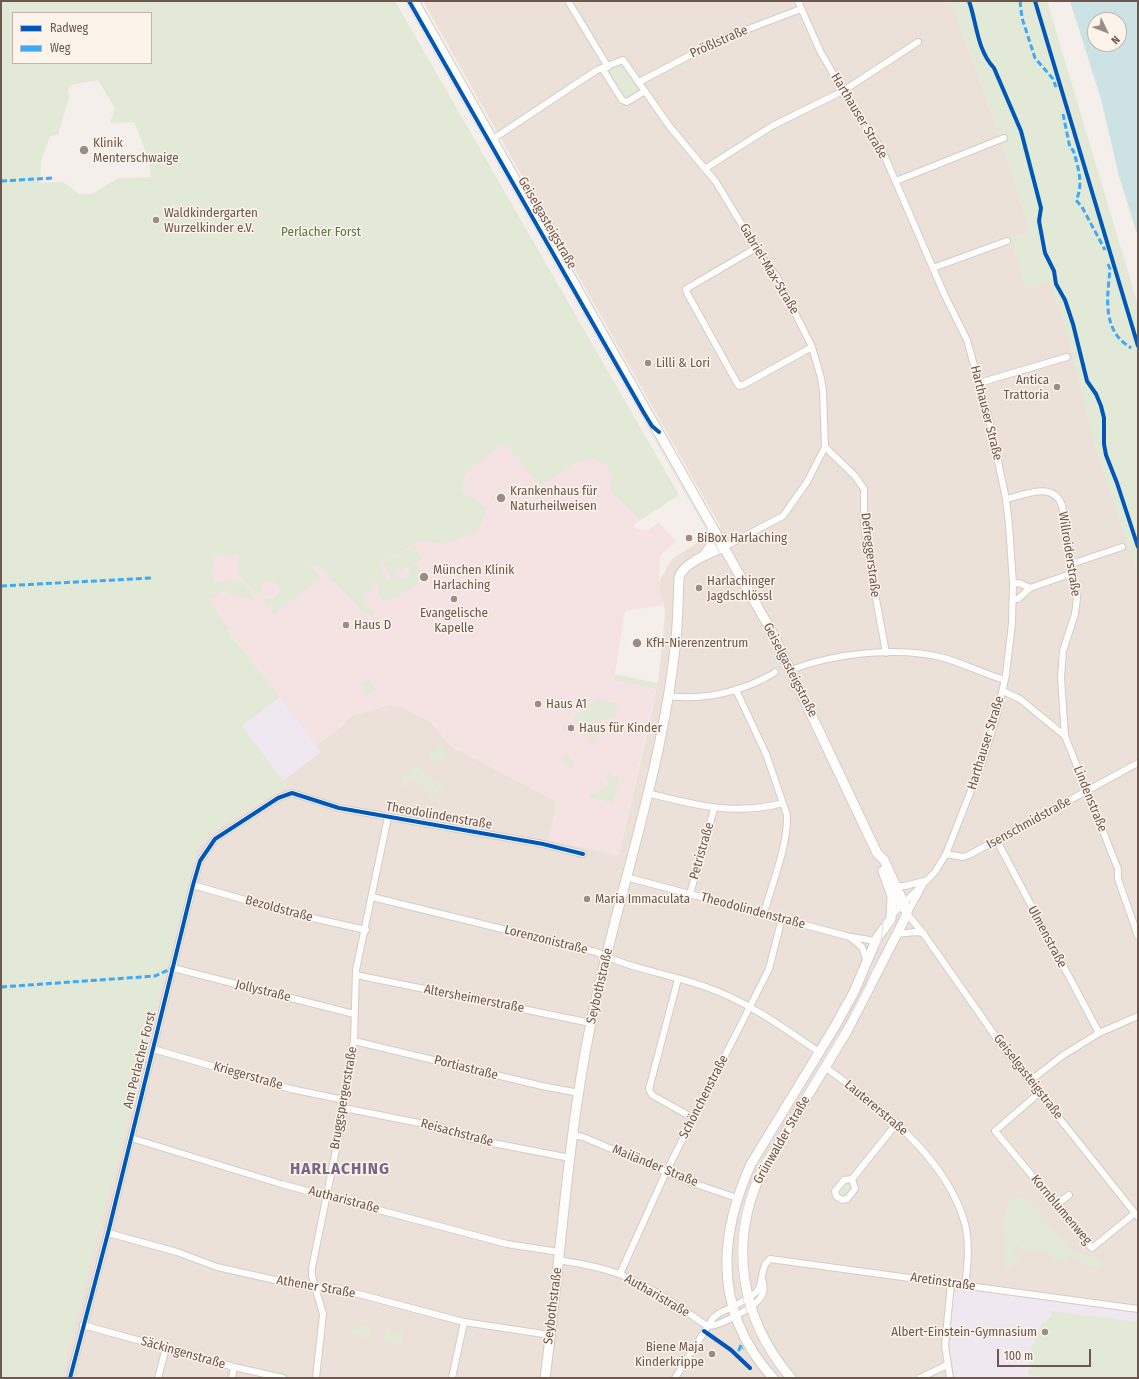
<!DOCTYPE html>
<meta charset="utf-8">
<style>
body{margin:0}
#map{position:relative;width:1139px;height:1379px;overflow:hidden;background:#f4efea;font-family:"Fira Sans Condensed",sans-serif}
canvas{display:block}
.frame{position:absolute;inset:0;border:2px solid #6e574e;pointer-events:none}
.legend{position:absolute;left:12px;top:12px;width:140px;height:52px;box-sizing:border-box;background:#fcf4eb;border:1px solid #c3b5ac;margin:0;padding:5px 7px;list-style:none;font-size:12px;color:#6e574e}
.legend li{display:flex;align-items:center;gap:8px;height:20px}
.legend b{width:20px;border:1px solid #c3b5ac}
.north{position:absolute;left:1087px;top:12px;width:40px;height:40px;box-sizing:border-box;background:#fcf4eb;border:1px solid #c3b5ac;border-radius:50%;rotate:133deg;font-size:11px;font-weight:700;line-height:16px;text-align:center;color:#6e574e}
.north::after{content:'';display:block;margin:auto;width:14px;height:18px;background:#9d8c85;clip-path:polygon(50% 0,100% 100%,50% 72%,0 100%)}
.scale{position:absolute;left:997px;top:1349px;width:94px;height:18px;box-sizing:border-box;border:2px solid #6e574e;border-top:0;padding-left:5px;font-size:12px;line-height:14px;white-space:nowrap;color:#6e574e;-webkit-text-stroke:3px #fcf4eb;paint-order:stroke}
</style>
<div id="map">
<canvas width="1139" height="1379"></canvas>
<div class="frame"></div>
<ul class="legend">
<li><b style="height:5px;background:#0057b8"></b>Radweg</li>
<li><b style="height:5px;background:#3fa9f5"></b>Weg</li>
</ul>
<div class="north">N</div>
<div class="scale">100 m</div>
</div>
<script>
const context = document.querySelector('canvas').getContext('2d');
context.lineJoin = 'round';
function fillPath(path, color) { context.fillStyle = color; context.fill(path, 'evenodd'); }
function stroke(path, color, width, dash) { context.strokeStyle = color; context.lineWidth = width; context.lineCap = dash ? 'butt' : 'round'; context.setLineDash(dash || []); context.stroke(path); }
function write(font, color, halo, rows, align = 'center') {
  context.font = font + ' "Fira Sans Condensed",sans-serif'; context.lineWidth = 3; context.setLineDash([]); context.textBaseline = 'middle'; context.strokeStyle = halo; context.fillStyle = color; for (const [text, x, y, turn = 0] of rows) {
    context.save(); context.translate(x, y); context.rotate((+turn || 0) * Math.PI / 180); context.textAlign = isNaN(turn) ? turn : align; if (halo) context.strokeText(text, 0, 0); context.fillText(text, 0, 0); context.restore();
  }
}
const residential = new Path2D(`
 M 423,1 L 951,1 L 1003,145 L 1030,232 L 1012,238 L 1026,289 L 1050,281 L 1064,322 L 1138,576 L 1138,1378 L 61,1378 L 198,848 L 211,831 L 287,786 L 241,726 L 280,697 L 316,745 L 346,723 L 345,721 L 352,715 L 390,705 L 398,706 L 431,722 L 451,746 L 557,802 L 549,840 L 619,855 L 652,711 L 659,674 L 665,615 L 664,605 L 659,589 L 660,580 L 672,559 L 721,528 Z`);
const education = new Path2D(`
 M 280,697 L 321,752 L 283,781 L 241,726 Z
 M 963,1288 L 1138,1312 L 1138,1378 L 955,1378 L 950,1351 L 953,1296 L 955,1292 Z`);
const medical = new Path2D(`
 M 533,299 L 661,506 L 633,526 L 637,529 L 648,530 L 659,522 L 675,541 L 674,544 L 660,555 L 659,589 L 664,605 L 625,611 L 614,679 L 656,689 L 619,855 L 548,840 L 557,802 L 451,746 L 431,722 L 398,706 L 390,705 L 352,715 L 345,720 L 347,723 L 316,746 L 173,558 Z`);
const green = new Path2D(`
 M 1,1 L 395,1 L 679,495 L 640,520 L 617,498 L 609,487 C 617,471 604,463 589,458 L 575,463 L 541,485 L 503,443 L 465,474 L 462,490 L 486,509 L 480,527 L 472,534 L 442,544 L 421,540 L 378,565 L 387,580 L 396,575 L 401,580 L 410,574 L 408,567 L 391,577 L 383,564 L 414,546 L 422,559 L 412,564 L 419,566 L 421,576 L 418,583 L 393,600 L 384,600 L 379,596 L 380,588 L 373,579 L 371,590 L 366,592 L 366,606 L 376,613 L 372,616 L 365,614 L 336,583 L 329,580 L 327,572 L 314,564 L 308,565 L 319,574 L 320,578 L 274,615 L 268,608 L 271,610 L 274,608 L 271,604 L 267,606 L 262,600 L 265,598 C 272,601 278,598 280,590 L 277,583 L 271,580 L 264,582 L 260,587 L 261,594 L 259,597 L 239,575 L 238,555 L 212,556 L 214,582 L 241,580 L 254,597 L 253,599 L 229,593 L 228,588 L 208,601 L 229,628 L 227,630 L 280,697 L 242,726 L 287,786 L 211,831 L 198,848 L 61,1378 L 1,1378 ZM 13,13 L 151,13 L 151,63 L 13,63 ZM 98,80 L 115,108 L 110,123 L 134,122 L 148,157 L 151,177 L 118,178 L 92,194 L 79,194 L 63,182 L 40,183 L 41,162 L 50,136 L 58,135 L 70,95 L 67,94 L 70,85 Z
 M 951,1 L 1047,1 L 1138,305 L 1138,576 L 1094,444 L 1064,322 L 1050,282 L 1026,289 L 1012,238 L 1030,232 L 1003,145 Z
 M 620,64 C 629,69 635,81 636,91 L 623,99 L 607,73 Z
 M 615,674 L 657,683 L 656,689 L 614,680 Z
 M 368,679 L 376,689 L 370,695 L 366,693 L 360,685 Z
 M 597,700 L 618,703 L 615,717 L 611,717 L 608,720 L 598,718 L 595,742 L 591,742 L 573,717 Z
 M 442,744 L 449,754 L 434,765 L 427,755 Z
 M 567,755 L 575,764 L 570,769 L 562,759 Z
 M 417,767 L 421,768 L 438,791 L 431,796 L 418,778 L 415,781 L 413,779 L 406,784 L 407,786 L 405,788 L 402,777 Z
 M 620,772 L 614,803 L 589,797 L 590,793 L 591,792 L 594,795 L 610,783 L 605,777 L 610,773 L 613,777 Z
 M 433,781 L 448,785 L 440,791 Z
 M 894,923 L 898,924 L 887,944 L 883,937 Z
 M 849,1182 L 851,1188 L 846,1195 L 840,1196 L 839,1190 L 845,1183 Z
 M 1017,1198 L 1025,1199 L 1029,1202 L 1071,1251 L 1097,1258 L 1104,1265 L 1096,1268 L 1070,1257 L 1064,1261 L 1054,1259 L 1048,1251 C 1037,1251 1024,1255 1018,1245 L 1013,1252 L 1016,1255 L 1018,1260 L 1010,1269 L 1005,1266 L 1003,1261 L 1005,1255 L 1003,1248 L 1005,1237 L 1003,1226 L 1004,1215 L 1010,1202 Z
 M 1052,1311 L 1138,1322 L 1138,1378 L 1055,1378 L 1028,1375 L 1030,1361 L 1027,1359 L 1027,1354 L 1031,1354 L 1032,1344 L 1034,1344 L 1041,1325 L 1052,1316 Z
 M 354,1324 L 372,1327 L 370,1338 L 352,1334 Z
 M 386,1330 L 403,1333 L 401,1344 L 384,1340 Z`);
const water = new Path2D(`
 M 1070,1 L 1138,1 L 1138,237 L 1119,176 L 1101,99 ZM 1095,20 L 1119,20 L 1119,44 L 1095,44 Z`);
const street = new Path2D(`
 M 568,1 L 608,67
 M 798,1 L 820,51 L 843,91 L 882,150 L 945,296 L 967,340 L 989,419 L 1006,499 L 1009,525 L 1013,584 L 1012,623 L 1006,675 L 997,714 L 983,760 L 946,854 L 935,872 L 893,914
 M 602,68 L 622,100 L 627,102 L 645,91
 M 639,82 L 719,40 L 801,9
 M 493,139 L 597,70 L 623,60 L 670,127 L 716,182 L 762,258 L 777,277 L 812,347 L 821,378 L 823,392 L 825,447 L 807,482 L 783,516 L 724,547
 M 706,168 L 772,126 L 843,91 L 918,42
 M 896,181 L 1004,138
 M 756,248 L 686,289 L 687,293 L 737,383 L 739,386 L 743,385 L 812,347
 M 933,268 L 1007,241
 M 979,383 L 1067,357
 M 825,447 L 855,476 L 864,489 L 864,524 L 872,577 L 886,653
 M 1006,499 C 1026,495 1052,481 1062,505 L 1077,598 L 1075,614 L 1063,651 L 1061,678 L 1065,736
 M 1071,564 L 1122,547
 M 1013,584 L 1019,583 L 1030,588
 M 1014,599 L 1018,599 L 1030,588 L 1073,573
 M 791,670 C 834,653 900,646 944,658 C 965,664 984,674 1005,680
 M 736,690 L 766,754 L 787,815 C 788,845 772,884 764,913
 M 1003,691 L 1020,699 L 1065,736 L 1118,869 L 1118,879 L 1138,936
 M 668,696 C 699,700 730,694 759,681 C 764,678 771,676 775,672
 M 647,793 C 694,805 735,816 783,803
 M 997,841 L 1099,1033
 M 946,854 L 963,857 L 969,855 L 1138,763
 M 626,877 L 850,937 L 862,947 L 867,962
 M 193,885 L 290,913 L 366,930
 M 896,886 L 905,886 L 924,881
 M 690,894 L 714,809
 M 892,896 L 923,933 L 1005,1050 L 1138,1217
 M 372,897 L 596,952 C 631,969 670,974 706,987 C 747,1001 784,1028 819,1052
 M 907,914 L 923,885
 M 896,934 L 915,932 L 923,933
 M 852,937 L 875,941
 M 173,968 L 354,1014
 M 356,975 L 591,1023
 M 678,979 L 649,1089 L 652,1095 L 693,1118
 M 354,1041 L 542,1086 L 579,1093
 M 153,1049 L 291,1089 L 344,1100
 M 825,1067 C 878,1106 947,1157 965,1224 C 970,1244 968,1265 965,1285
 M 1030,1081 L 1062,1056 L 1099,1033 L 1138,1016
 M 1039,1093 L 995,1131 L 1092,1248 L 1135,1213
 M 344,1108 L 444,1128 L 467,1138 L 570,1158
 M 573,1135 L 583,1137 L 690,1182 L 737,1198
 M 131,1138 L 281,1184 L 507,1244 L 559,1252
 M 852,1179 L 855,1189 L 847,1199 L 842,1200 L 836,1196 L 835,1191 L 844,1180 L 852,1179 L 897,1123
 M 1056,1205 L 1069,1195
 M 108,1233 L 177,1252 L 217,1267 L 302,1286 L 336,1288 L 464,1322 L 550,1335
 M 559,1260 C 579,1264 599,1266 619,1274 C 650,1286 680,1307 707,1326
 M 620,1274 L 666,1172 L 769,969 L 782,918
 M 83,1325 L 234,1367 L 283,1378
 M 707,1326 C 719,1327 755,1307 761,1297 C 765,1291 764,1285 762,1279
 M 70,1378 L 108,1233 L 193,885 L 200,861 L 215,839 L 278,798 L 292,793 L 339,808 L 543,844 L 583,854
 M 158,1378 L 166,1348
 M 232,1378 L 234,1367
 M 316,1378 L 323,1314 L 312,1276 L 312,1268 L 343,1115 L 345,1090 L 354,1041 L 356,970 L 388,817
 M 452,1378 L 464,1322
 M 675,1378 L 713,1318 L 718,1314 C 727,1309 753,1298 758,1290 C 763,1281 761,1265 770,1259 L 1138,1309
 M 920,1378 L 947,1365
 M 950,1378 L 945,1346 L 951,1283`);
const secondary = new Path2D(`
 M 414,1 L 773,634 L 877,853 L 884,860 L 906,908 L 907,914 L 902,924 L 846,1033 L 762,1171 C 728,1242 740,1318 791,1378
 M 704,556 L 712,544 L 712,527
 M 545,1378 C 561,1259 567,1139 591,1022 C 617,897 661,775 675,648 C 678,625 678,601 679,578 C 682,563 711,553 724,547
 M 773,1378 C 715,1314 717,1239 751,1164 L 834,1028 L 854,992 L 877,938 L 891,919 L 892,896 L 883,871`);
const tram = new Path2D(`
 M 405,1 L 741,590 L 781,668 L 868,848 C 878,873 885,898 883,925 C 879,974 849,1020 823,1060 C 801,1097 778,1132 757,1170 C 723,1240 734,1319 784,1378`);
const quiet = new Path2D(`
 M 1020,1 L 1022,18 L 1035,58 L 1053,79 L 1056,87
 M 1063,114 L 1070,148 L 1073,150 C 1078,165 1084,186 1076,200 L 1082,207 L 1105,250
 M 1,181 L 53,178
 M 1108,264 L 1110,269 C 1108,292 1103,319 1119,338 C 1122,342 1127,345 1131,348
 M 1,586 L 151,578
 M 1,987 L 155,976 L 173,968
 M 741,1345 L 739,1350 L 743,1348`);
const cycleway = new Path2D(`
 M 409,1 L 644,413 L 652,426 L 659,432
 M 969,1 C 977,24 977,50 994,68 L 1021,131 L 1041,208 L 1039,221 L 1045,253 L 1054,271 L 1056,284 L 1065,300 L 1073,324 L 1087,381 L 1096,394 L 1101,406 L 1104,418 L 1104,444 L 1106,455 L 1117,483 L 1138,547
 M 1035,1 L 1138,346
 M 704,1331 L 731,1350 L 750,1368
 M 70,1378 L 108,1233 L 193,885 L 200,861 L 215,839 L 278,798 L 292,793 L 339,808 L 543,844 L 583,854`);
const markers = [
 [84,150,5,"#9d8c85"],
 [156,220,4,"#9d8c85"],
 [648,363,4,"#9d8c85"],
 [1057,387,4,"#9d8c85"],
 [501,498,5,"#9d8c85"],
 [689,538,4,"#9d8c85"],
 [424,577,5,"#9d8c85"],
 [699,588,4,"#9d8c85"],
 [454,599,4,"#9d8c85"],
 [346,625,4,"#9d8c85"],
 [637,643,5,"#9d8c85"],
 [538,704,4,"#9d8c85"],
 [571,728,4,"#9d8c85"],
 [587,899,4,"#9d8c85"],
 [1045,1332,4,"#9d8c85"],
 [712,1354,4,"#9d8c85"]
];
const streetNames = [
 ["Prößlstraße",719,42,-24],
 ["Harthauser Straße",859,116,59],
 ["Geiselgasteigstraße",547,223,60],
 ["Gabriel-Max-Straße",769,269,59],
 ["Harthauser Straße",986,413,76],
 ["Willroiderstraße",1069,554,81],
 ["Defreggerstraße",870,555,83],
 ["Geiselgasteigstraße",790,670,63],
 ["Harthauser Straße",986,743,-73],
 ["Lindenstraße",1090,799,68],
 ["Theodolindenstraße",439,816,10],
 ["Isenschmidstraße",1029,823,-29],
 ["Petristraße",702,851,-74],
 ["Bezoldstraße",279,909,15],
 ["Theodolindenstraße",753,911,15],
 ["Ulmenstraße",1047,937,62],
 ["Lorenzonistraße",546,940,14],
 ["Seybothstraße",600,986,-77],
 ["Jollystraße",263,991,14],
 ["Altersheimerstraße",474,999,11],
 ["Am Perlacher Forst",140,1060,-76],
 ["Portiastraße",466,1068,14],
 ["Kriegerstraße",248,1076,16],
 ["Geiselgasteigstraße",1028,1077,52],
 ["Schönchenstraße",704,1097,-63],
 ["Bruggspergerstraße",344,1098,-80],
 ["Lautererstraße",876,1108,40],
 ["Reisachstraße",457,1133,15],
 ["Grünwalder Straße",782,1140,-60],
 ["Mailänder Straße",655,1166,22],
 ["Autharistraße",344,1200,15],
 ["Kornblumenweg",1061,1210,50],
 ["Aretinstraße",943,1282,8],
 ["Athener Straße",316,1287,10],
 ["Autharistraße",657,1296,30],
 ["Seybothstraße",553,1306,-83],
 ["Säckingenstraße",183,1353,16]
];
const poiNames = [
 ["Klinik",93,143],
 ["Menterschwaige",93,158],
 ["Waldkindergarten",164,213],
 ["Wurzelkinder e.V.",164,228],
 ["Lilli & Lori",656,363],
 ["Antica",1049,380,"right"],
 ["Trattoria",1049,395,"right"],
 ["Krankenhaus für",510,491],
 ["Naturheilweisen",510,506],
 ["BiBox Harlaching",697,538],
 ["München Klinik",433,570],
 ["Harlaching",433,585],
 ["Harlachinger",707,581],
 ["Jagdschlössl",707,596],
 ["Evangelische",454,613,"center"],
 ["Kapelle",454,628,"center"],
 ["Haus D",354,625],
 ["KfH-Nierenzentrum",646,643],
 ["Haus A1",546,704],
 ["Haus für Kinder",579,728],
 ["Maria Immaculata",595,899],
 ["Albert-Einstein-Gymnasium",1037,1332,"right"],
 ["Biene Maja",704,1347,"right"],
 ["Kinderkrippe",704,1362,"right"]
];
const parkNames = [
 ["Perlacher Forst",321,232]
];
const districtNames = [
 ["HARLACHING",340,1169]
];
fillPath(residential, '#ece1d8');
fillPath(education, '#f0e8f0');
fillPath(medical, '#f5e3e4');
fillPath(green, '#e2e9d6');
fillPath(water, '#cde2e2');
stroke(street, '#d3ccc8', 8);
stroke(secondary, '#d3ccc6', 11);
stroke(street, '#fdfdfc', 6);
stroke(secondary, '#fdfdfc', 9);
stroke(tram, '#e3e1e3', 1);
stroke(quiet, '#3fa9f5', 3, [6, 3]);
stroke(cycleway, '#0057b8', 4);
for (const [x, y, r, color] of markers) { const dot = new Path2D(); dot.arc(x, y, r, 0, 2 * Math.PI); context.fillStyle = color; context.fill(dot); stroke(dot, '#fcf4eb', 1.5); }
write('13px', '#6e574e', '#fcf4eb', streetNames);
write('13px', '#6e574e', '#fcf4eb', poiNames, 'left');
write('13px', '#5b784b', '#fcf4eb', parkNames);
context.letterSpacing = '1px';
write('bold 17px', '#7b668b', '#fcf4eb', districtNames);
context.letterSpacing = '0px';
</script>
